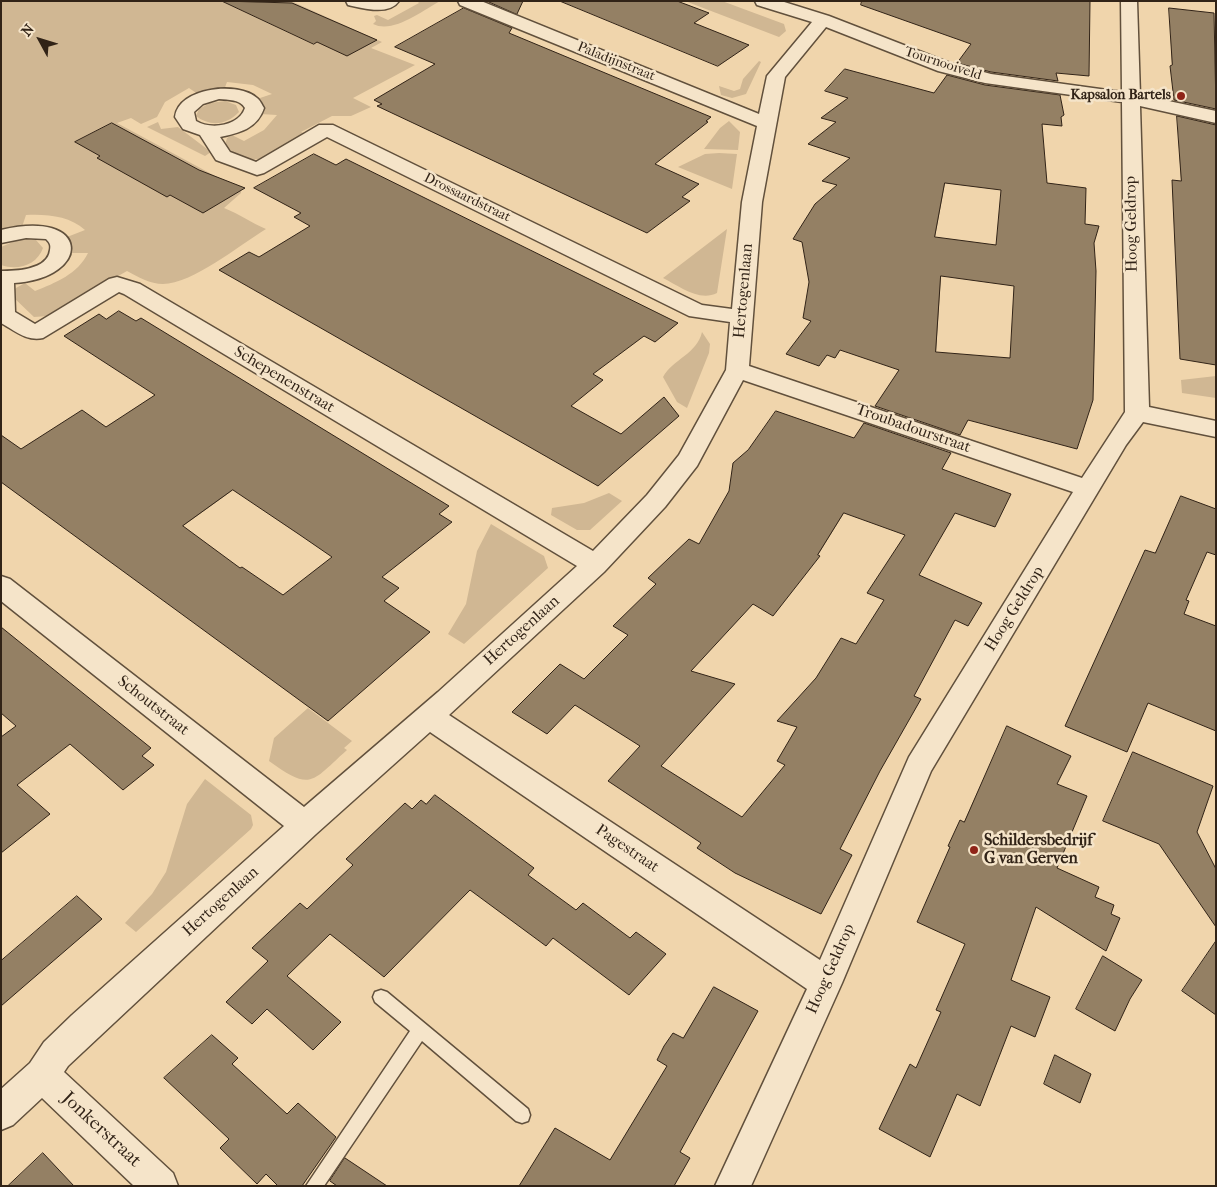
<!DOCTYPE html>
<style>
body{margin:0}
#map{position:relative;width:1217px;height:1187px;overflow:hidden;background:#f0d5ac;font-family:"IM FELL French Canon",serif}
canvas{display:block}
.frame{position:absolute;inset:0;border:2px solid #312317;pointer-events:none}
.north{position:absolute;left:15px;top:15px;width:50px;height:50px;-webkit-text-stroke:4px #f5e4c9;paint-order:stroke;rotate:309deg;font-size:14px;font-weight:700;line-height:20px;text-align:center;color:#312317}
.north::after{content:'';display:block;margin:auto;width:18px;height:22px;background:#312317;clip-path:polygon(50% 0,100% 100%,50% 72%,0 100%)}
</style>
<div id="map">
<canvas width="1217" height="1187"></canvas>
<div class="frame"></div>
<div class="north">N</div>
</div>
<script>
const context = document.querySelector('canvas').getContext('2d');
context.lineJoin = 'round';
function fillPath(path, color) { context.fillStyle = color; context.fill(path, 'evenodd'); }
function stroke(path, color, width, dash) { context.strokeStyle = color; context.lineWidth = width; context.lineCap = dash ? 'butt' : 'round'; context.setLineDash(dash || []); context.stroke(path); }
function write(font, color, halo, rows, align = 'center') {
  context.font = font + ' "IM FELL French Canon",serif'; context.lineWidth = 5; context.setLineDash([]); context.textBaseline = 'middle'; context.strokeStyle = halo; context.fillStyle = color; for (const [text, x, y, turn = 0] of rows) {
    context.save(); context.translate(x, y); context.rotate((+turn || 0) * Math.PI / 180); context.textAlign = isNaN(turn) ? turn : align; if (halo) context.strokeText(text, 0, 0); context.fillText(text, 0, 0); context.restore();
  }
}
const green = new Path2D(`
 M 1,1 L 291,1 L 382,42 L 371,48 L 415,65 L 353,98 L 371,107 L 351,116 L 332,116 L 301,132 L 306,134 L 259,159 C 244,161 236,155 225,145 L 227,138 L 232,135 L 244,141 L 264,130 L 277,115 L 260,114 L 257,99 L 272,94 L 253,85 L 227,82 L 224,90 L 199,95 L 189,88 L 165,102 L 157,117 L 141,124 L 131,118 L 117,123 L 241,190 L 241,193 L 224,208 C 240,214 251,223 266,229 C 240,245 192,284 163,284 C 150,284 138,277 127,271 L 48,316 L 34,317 L 12,296 L 16,288 L 25,283 L 35,291 C 55,283 78,274 88,253 L 67,253 L 67,237 L 85,230 C 69,216 48,214 26,215 L 22,227 L 3,230 L 1,227 Z
 M 417,1 L 440,1 C 422,11 393,34 373,24 L 376,21 L 374,16 L 377,15 L 388,20 L 419,3 Z
 M 685,1 L 722,1 L 784,24 L 786,31 L 779,37 Z
 M 759,61 L 761,62 L 746,94 L 732,98 L 721,95 L 719,86 L 734,91 L 740,89 L 743,79 Z
 M 225,101 L 236,105 L 239,112 C 227,125 210,127 196,116 L 199,109 L 210,103 Z
 M 729,121 L 740,132 L 738,150 L 704,149 L 720,128 Z
 M 158,122 L 161,129 L 178,127 L 211,152 L 205,156 L 147,127 Z
 M 719,153 L 737,154 L 732,189 L 678,167 L 705,154 Z
 M 727,229 L 717,293 C 699,302 679,286 663,278 Z
 M 20,239 L 36,240 L 43,248 C 37,265 18,271 1,265 L 1,247 Z
 M 702,332 L 710,344 L 709,353 L 687,408 L 677,402 L 663,377 C 673,359 697,354 702,332 Z
 M 1216,376 L 1216,398 L 1182,393 L 1181,380 Z
 M 609,493 L 622,501 L 590,530 L 577,530 L 551,515 L 552,508 L 584,503 Z
 M 491,524 L 544,556 L 548,568 L 464,644 L 448,634 L 466,604 L 477,551 Z
 M 308,708 L 352,741 L 344,748 L 347,750 C 311,782 312,792 269,761 L 274,738 Z
 M 205,779 L 251,815 L 253,825 L 251,829 L 136,932 L 125,923 L 152,894 L 166,872 L 187,804 Z`);
const building = new Path2D(`
 M 222,1 L 292,3 L 377,40 L 347,56 L 317,42 L 314,44 Z
 M 487,1 L 523,1 L 517,14 Z
 M 560,1 L 677,1 L 709,13 L 694,23 L 749,45 L 718,66 Z
 M 862,1 L 1090,1 L 1089,76 L 1056,73 L 1058,81 L 991,72 L 957,63 L 971,44 L 861,5 Z
 M 464,8 L 512,28 L 509,33 L 711,117 L 706,121 L 708,122 L 655,164 L 699,184 L 682,197 L 690,201 L 647,233 L 377,106 L 382,104 L 374,100 L 435,64 L 395,47 Z
 M 1169,8 L 1214,13 L 1216,109 L 1174,100 L 1170,66 L 1172,65 Z
 M 845,69 L 934,93 L 947,75 L 985,85 L 1060,95 L 1064,115 L 1061,117 L 1062,126 L 1042,124 L 1047,183 L 1086,188 L 1085,224 L 1099,226 L 1094,243 L 1096,271 L 1093,400 L 1077,449 L 968,420 L 960,435 L 875,406 L 899,370 L 840,350 L 835,358 L 827,355 L 819,366 L 786,354 L 811,321 L 803,318 L 809,282 L 802,242 L 793,239 L 815,204 L 837,185 L 822,181 L 850,158 L 808,144 L 836,122 L 821,118 L 848,98 L 825,91 ZM 945,183 L 1001,190 L 996,245 L 935,237 ZM 941,276 L 1014,286 L 1010,358 L 936,352 Z
 M 1177,116 L 1216,125 L 1216,365 L 1180,359 L 1172,180 L 1181,181 Z
 M 112,123 L 199,170 L 245,188 L 203,213 L 170,195 L 167,197 L 97,158 L 100,156 L 75,142 Z
 M 314,154 L 336,165 L 346,159 L 678,323 L 655,342 L 644,336 L 593,374 L 603,380 L 571,406 L 621,434 L 664,397 L 679,416 L 598,486 L 219,270 L 249,252 L 259,257 L 310,226 L 294,217 L 301,213 L 254,188 Z
 M 119,311 L 136,321 L 141,318 L 449,506 L 439,514 L 452,522 L 382,577 L 399,588 L 384,601 L 430,632 L 328,721 L 1,482 L 1,435 L 21,449 L 82,410 L 106,427 L 155,395 L 64,336 L 99,314 L 106,319 ZM 233,490 L 300,535 L 332,557 L 283,595 L 242,567 L 240,568 L 183,526 Z
 M 776,411 L 854,438 L 864,423 L 951,453 L 942,469 L 1011,494 L 995,527 L 955,513 L 919,575 L 982,603 L 968,626 L 955,620 L 914,696 L 921,699 L 880,771 L 840,849 L 852,855 L 821,914 L 735,873 L 697,848 L 701,843 L 608,781 L 640,746 L 575,705 L 547,734 L 512,712 L 560,664 L 584,679 L 628,635 L 613,626 L 656,584 L 648,578 L 689,539 L 699,544 L 729,491 L 733,463 L 748,450 ZM 844,513 L 905,535 L 867,593 L 884,600 L 856,644 L 841,638 L 816,678 L 777,721 L 797,727 L 777,761 L 785,765 L 742,817 L 661,766 L 735,684 L 691,671 L 753,604 L 773,616 L 820,556 L 818,555 Z
 M 1181,496 L 1216,509 L 1216,555 L 1207,552 L 1186,600 L 1189,601 L 1184,614 L 1216,626 L 1216,731 L 1148,703 L 1127,752 L 1065,726 L 1145,550 L 1155,553 Z
 M 1,627 L 151,748 L 142,756 L 154,765 L 123,790 L 70,744 L 17,785 L 50,814 L 1,853 L 1,737 L 16,726 L 1,713 Z
 M 1007,726 L 1071,756 L 1057,784 L 1087,796 L 1057,868 L 1099,887 L 1095,897 L 1114,905 L 1111,914 L 1120,918 L 1106,951 L 1036,907 L 1011,980 L 1050,997 L 1035,1037 L 1011,1026 L 980,1106 L 957,1094 L 930,1157 L 879,1129 L 910,1064 L 916,1068 L 941,1012 L 936,1010 L 965,944 L 917,922 L 950,847 L 948,846 L 960,820 L 964,822 Z
 M 1133,752 L 1213,786 L 1197,832 L 1216,869 L 1216,927 L 1159,844 L 1103,821 Z
 M 435,795 L 534,868 L 528,875 L 576,910 L 583,903 L 630,938 L 636,932 L 666,954 L 629,995 L 553,938 L 546,946 L 470,890 L 384,977 L 330,934 L 287,976 L 341,1022 L 313,1050 L 267,1009 L 252,1024 L 226,1002 L 268,961 L 252,948 L 300,903 L 307,909 L 353,865 L 346,859 L 405,803 L 412,809 L 421,800 L 426,804 Z
 M 77,896 L 102,919 L 1,1006 L 1,961 Z
 M 1216,941 L 1216,1015 L 1182,991 Z
 M 1103,956 L 1142,980 L 1130,999 L 1115,1031 L 1076,1009 Z
 M 714,987 L 758,1011 L 680,1152 L 690,1158 L 674,1186 L 519,1186 L 555,1128 L 610,1160 L 667,1066 L 657,1060 L 664,1046 L 673,1033 L 683,1038 Z
 M 212,1035 L 238,1058 L 232,1064 L 287,1114 L 298,1103 L 336,1137 L 302,1186 L 278,1186 L 266,1174 L 257,1184 L 220,1148 L 229,1139 L 164,1078 Z
 M 1055,1055 L 1091,1074 L 1080,1103 L 1044,1084 Z
 M 43,1153 L 74,1186 L 8,1186 Z
 M 345,1158 L 387,1186 L 337,1186 L 330,1181 Z`);
const lane = new Path2D(`
 M 381,990 L 387,992 L 528,1109 L 530,1115 L 528,1121 L 522,1123 L 516,1121 L 422,1041 L 324,1186 L 306,1186 L 410,1031 L 375,1002 L 373,997 L 375,992 Z`);
const street = new Path2D(`
 M 346,1 L 399,1 C 389,16 362,8 348,5 Z
 M 458,1 L 481,1 L 759,114 L 767,76 L 812,22 L 757,5 L 755,1 L 781,1 L 829,16 L 950,63 L 991,74 L 1122,92 L 1121,1 L 1137,1 L 1140,95 L 1216,111 L 1216,123 L 1140,106 L 1149,407 L 1216,421 L 1216,437 L 1143,422 L 1126,445 L 931,771 L 842,983 L 751,1186 L 715,1186 L 807,989 L 430,732 L 316,834 L 68,1066 L 64,1072 L 173,1173 L 178,1186 L 134,1186 L 42,1098 L 13,1125 L 1,1130 L 1,1089 L 30,1063 L 44,1042 L 72,1015 L 284,826 L 1,601 L 1,576 L 10,579 L 304,807 L 438,692 L 577,566 L 124,294 L 119,292 L 43,338 C 27,342 14,330 1,323 L 1,271 C 16,271 48,270 50,250 C 51,245 50,243 46,239 L 26,238 L 1,243 L 1,230 C 91,208 93,278 14,283 L 15,312 L 35,324 L 109,279 L 117,277 L 140,284 L 593,551 L 647,495 L 679,455 L 726,370 L 730,322 L 689,316 L 327,137 L 264,173 L 257,175 L 216,160 L 200,135 L 183,129 L 175,117 C 178,87 239,81 257,98 C 260,100 262,105 264,108 C 257,129 239,133 220,137 L 230,152 L 256,162 L 319,125 L 333,125 L 702,305 L 732,309 L 742,202 L 757,126 L 460,5 ZM 826,27 L 938,71 L 985,83 L 1122,102 L 1125,412 L 1082,478 L 749,366 L 762,202 L 785,77 ZM 219,99 C 228,100 240,99 245,108 C 239,126 211,130 196,121 L 194,112 L 203,104 ZM 743,380 L 1073,492 L 909,757 L 820,960 L 449,715 L 604,572 L 665,507 L 697,466 Z`);
const markers = [
 [1181,96,5,"#8f2418"],
 [974,850,5,"#8f2418"]
];
const farStreetnames = [
 ["Paladijnstraat",616,62,22],
 ["Tournooiveld",943,64,18],
 ["Drossaardstraat",467,198,26]
];
const farPoinames = [
 ["Kapsalon Bartels",1171,96]
];
const streetNames = [
 ["Hoog Geldrop",1132,224,-91],
 ["Hertogenlaan",744,291,-85],
 ["Schepenenstraat",284,380,31],
 ["Troubadourstraat",913,429,19],
 ["Hoog Geldrop",1015,609,-58],
 ["Hertogenlaan",522,631,-42],
 ["Schoutstraat",153,706,38],
 ["Pagestraat",627,849,34],
 ["Hertogenlaan",221,902,-42],
 ["Hoog Geldrop",831,969,-66]
];
const poiNames = [
 ["Schildersbedrijf",984,841],
 ["G van Gerven",984,859]
];
const nearStreetnames = [
 ["Jonkerstraat",101,1130,43]
];
fillPath(green, '#d0b793');
fillPath(building, '#948064');
stroke(building, '#312317', 1);
stroke(lane, '#61503c', 3);
stroke(street, '#61503c', 3);
fillPath(lane, '#f5e4c9');
fillPath(street, '#f5e4c9');
for (const [x, y, r, color] of markers) { const dot = new Path2D(); dot.arc(x, y, r, 0, 2 * Math.PI); context.fillStyle = color; context.fill(dot); stroke(dot, '#f5e4c9', 2); }
write('14px', '#312317', '#f5e4c9', farStreetnames);
write('bold 14px', '#312317', '#f5e4c9', farPoinames, 'right');
write('16px', '#312317', '#f5e4c9', streetNames);
write('bold 16px', '#312317', '#f5e4c9', poiNames, 'left');
write('19px', '#312317', '#f5e4c9', nearStreetnames);
</script>
